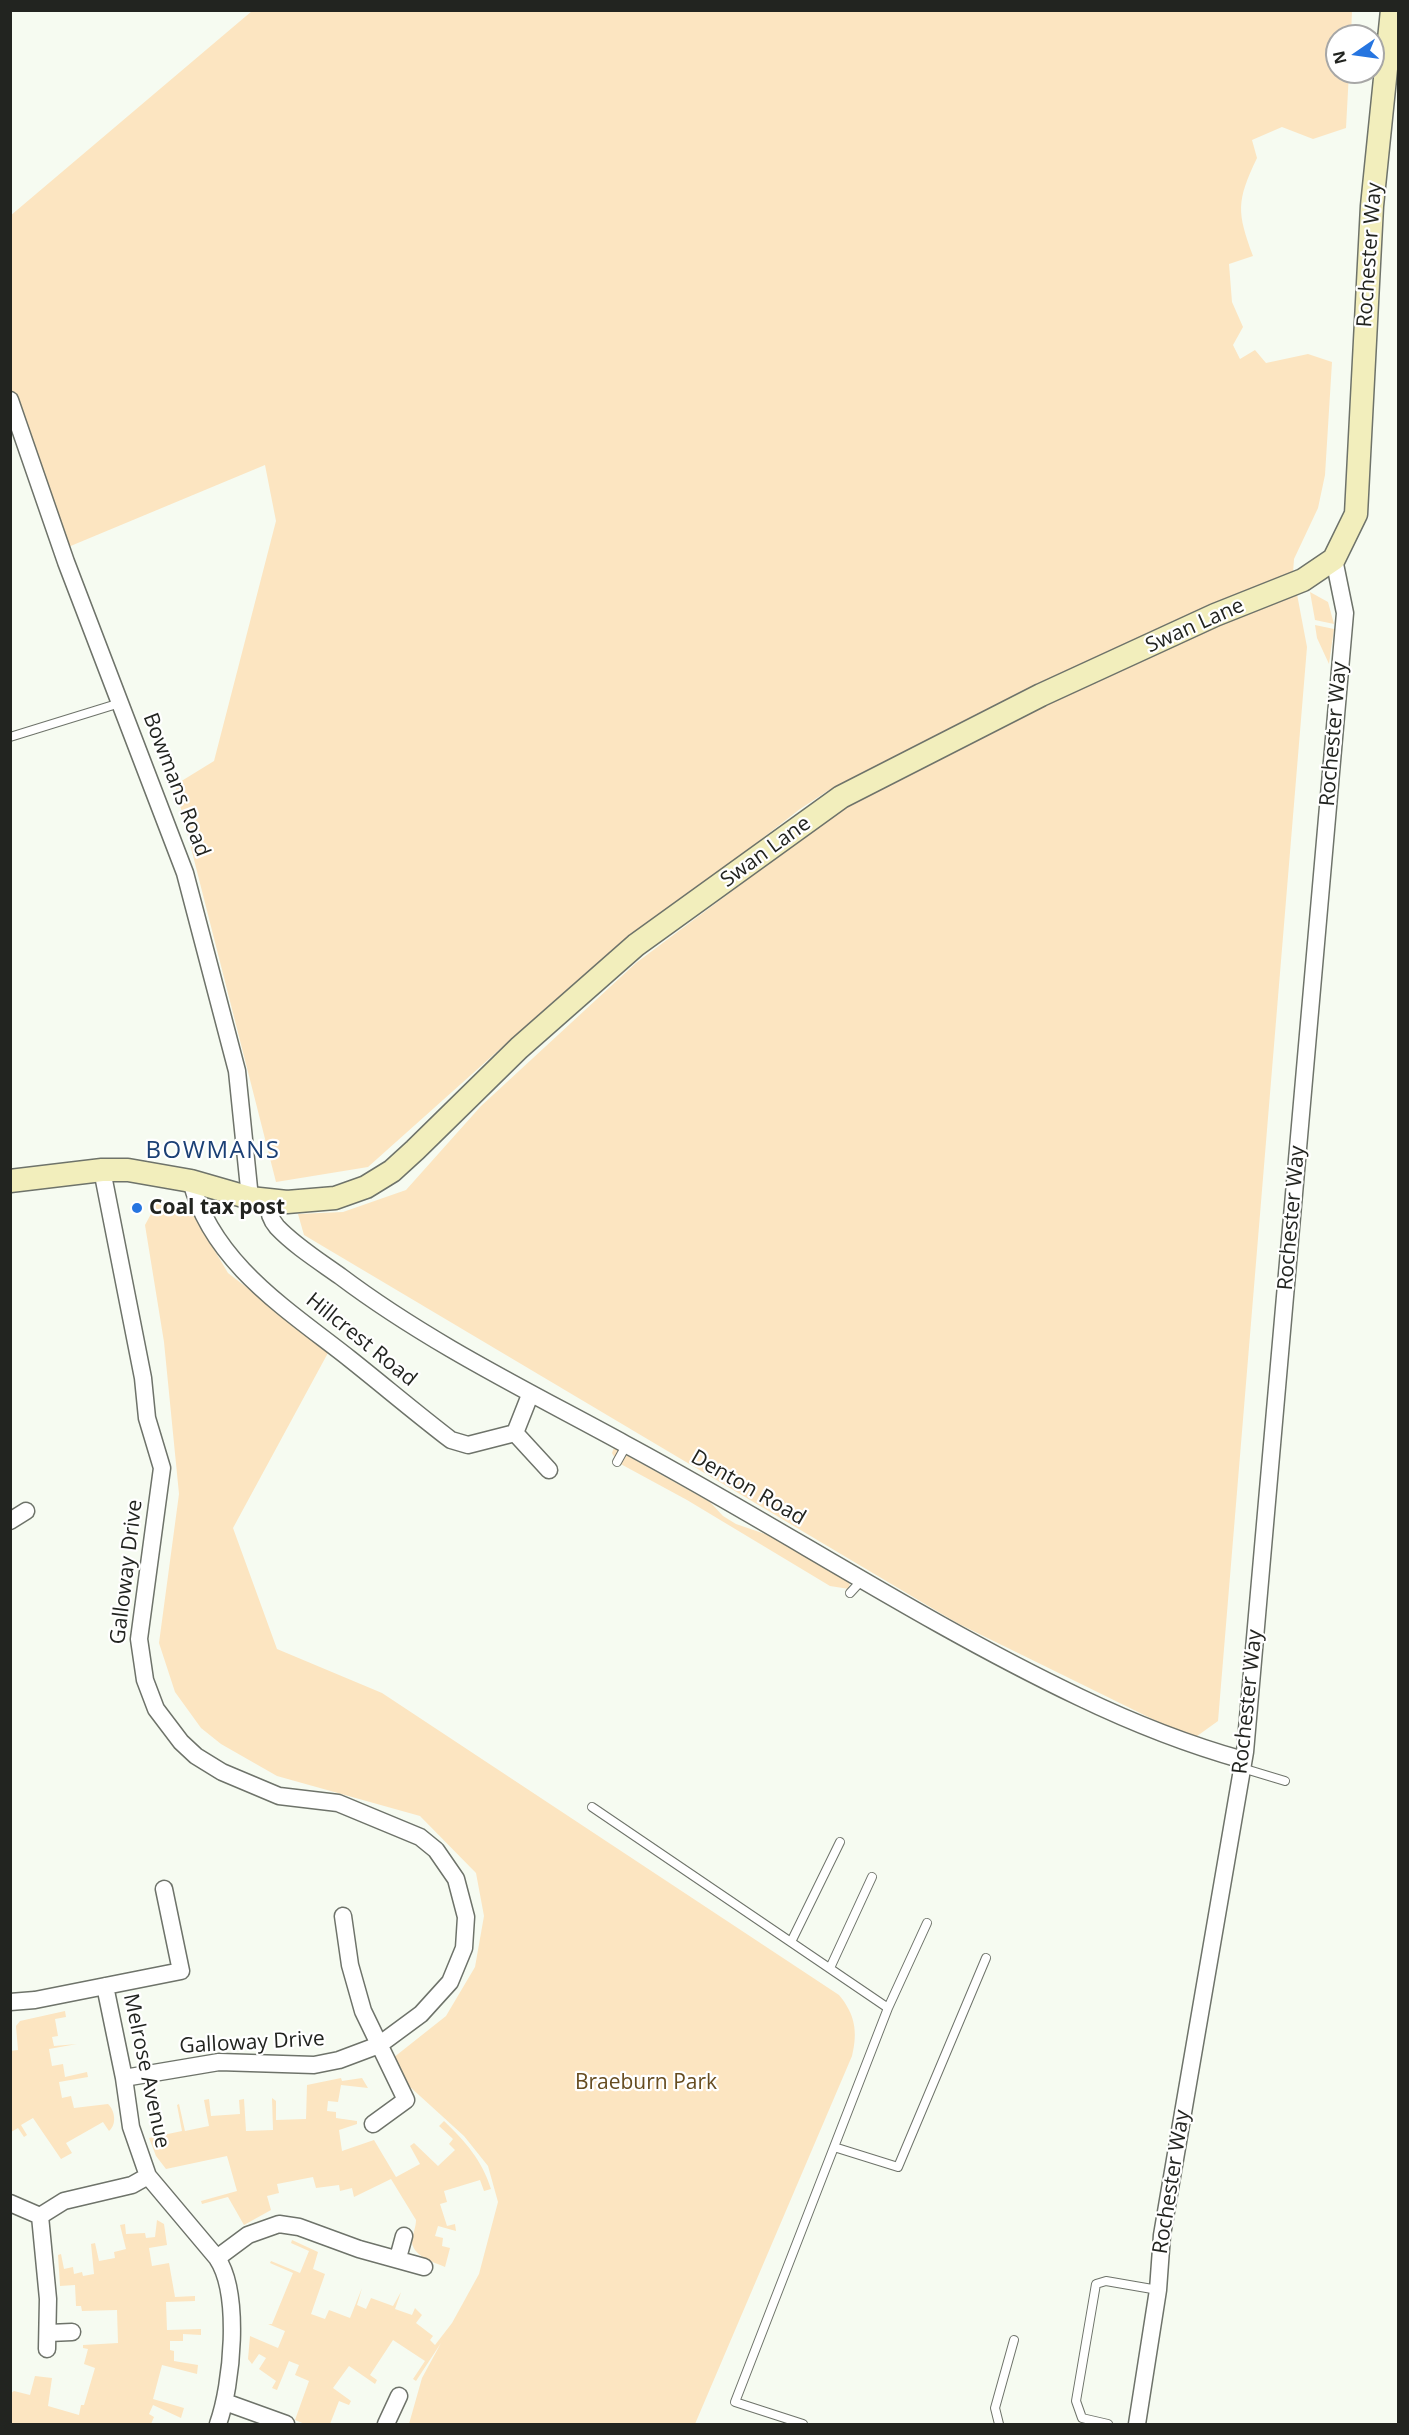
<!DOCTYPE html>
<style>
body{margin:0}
#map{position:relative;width:1409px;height:2435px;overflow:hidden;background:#f6fbf1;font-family:"Open Sans",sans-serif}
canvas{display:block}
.frame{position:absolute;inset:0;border:12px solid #222420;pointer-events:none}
.north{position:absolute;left:1325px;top:24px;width:60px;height:60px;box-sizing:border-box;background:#fff;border:2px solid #a7a7a6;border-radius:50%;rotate:257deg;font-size:16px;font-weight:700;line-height:24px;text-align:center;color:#222420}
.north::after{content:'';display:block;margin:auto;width:21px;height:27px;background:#2675e0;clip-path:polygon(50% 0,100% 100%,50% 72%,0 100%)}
</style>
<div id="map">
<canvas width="1409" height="2435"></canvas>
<div class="frame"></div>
<div class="north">N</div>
</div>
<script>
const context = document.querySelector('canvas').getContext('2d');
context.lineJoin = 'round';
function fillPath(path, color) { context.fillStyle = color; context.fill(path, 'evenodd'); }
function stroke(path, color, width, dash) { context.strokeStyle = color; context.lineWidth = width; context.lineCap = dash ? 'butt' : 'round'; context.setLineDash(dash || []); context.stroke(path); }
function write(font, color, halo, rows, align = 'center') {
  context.font = font + ' "Open Sans",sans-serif'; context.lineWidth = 4.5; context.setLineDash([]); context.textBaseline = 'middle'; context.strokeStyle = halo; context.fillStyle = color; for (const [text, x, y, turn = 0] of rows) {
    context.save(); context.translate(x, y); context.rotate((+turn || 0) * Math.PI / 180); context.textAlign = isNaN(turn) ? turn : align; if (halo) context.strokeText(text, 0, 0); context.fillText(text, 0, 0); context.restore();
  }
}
const green = new Path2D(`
 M 252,11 L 1352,11 L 1351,36 L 1337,36 L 1337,72 L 1349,72 L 1346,128 L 1313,139 L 1282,127 L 1252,140 L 1257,158 C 1236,202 1237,212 1253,256 L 1229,264 L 1232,302 L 1243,327 L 1233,345 L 1240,359 L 1255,350 L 1266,363 L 1308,354 L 1332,362 L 1325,475 L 1318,508 L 1294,559 L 1293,573 L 1307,647 L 1218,1721 L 1193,1739 L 957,1623 L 304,1235 L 298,1214 L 343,1212 L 406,1190 L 481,1106 L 636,963 L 839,811 L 829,790 L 800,809 L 556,999 L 368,1167 L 276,1182 L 175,785 L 214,761 L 276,521 L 265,465 L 61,550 L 11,391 L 10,216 Z
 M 1310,592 L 1328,602 L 1334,624 L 1315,620 Z
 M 1315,625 L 1334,629 L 1329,664 L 1317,638 Z
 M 157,1203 L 187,1204 L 228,1273 L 329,1351 L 233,1528 L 277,1649 L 382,1693 L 839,1995 C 855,2014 858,2032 852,2056 L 695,2424 L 409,2424 L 422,2378 L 441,2343 L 416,2381 L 413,2379 L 425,2361 L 393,2340 L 370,2375 L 377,2380 L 375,2384 L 349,2366 L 333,2388 L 351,2401 L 349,2405 L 339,2401 L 330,2424 L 305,2424 L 295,2420 L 309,2381 L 295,2375 L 299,2365 L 289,2361 L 277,2390 L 272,2388 L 276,2381 L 259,2369 L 266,2358 L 259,2354 L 252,2364 L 248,2359 L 250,2336 L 278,2348 L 285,2331 L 268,2324 L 272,2324 L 293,2273 L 270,2263 L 271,2261 L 300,2273 L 309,2251 L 291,2243 L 292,2240 L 318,2252 L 313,2269 L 325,2274 L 311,2314 L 325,2319 L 329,2310 L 350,2318 L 362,2288 L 357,2305 L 366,2309 L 371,2298 L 393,2306 L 401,2292 L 395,2309 L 412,2315 L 415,2308 L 422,2315 L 416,2323 L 433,2336 L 430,2340 L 435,2345 L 452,2323 L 479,2274 L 498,2202 L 488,2166 L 464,2136 L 409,2086 L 393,2058 L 446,2016 L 475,1967 L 484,1916 L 476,1873 L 420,1816 L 277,1776 L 221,1744 L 201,1728 L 175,1692 L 159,1643 L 179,1494 L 164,1342 L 145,1225 Z
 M 614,1448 L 710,1502 L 723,1516 L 736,1524 L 771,1536 L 850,1581 L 849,1589 L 830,1586 L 687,1500 L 617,1462 L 612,1453 Z
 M 65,2011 L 66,2017 L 55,2019 L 58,2036 L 52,2037 L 54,2046 L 77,2044 L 49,2049 L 52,2066 L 63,2064 L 65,2077 L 87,2072 L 88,2077 L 59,2082 L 62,2098 L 71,2096 L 74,2108 L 108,2104 C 115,2110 117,2125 109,2131 L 103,2122 L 66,2143 L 72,2153 L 61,2159 L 33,2118 L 21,2125 L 27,2135 L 24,2137 L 18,2128 L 11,2132 L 10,2051 L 18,2050 L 16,2026 L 20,2021 Z
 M 341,2078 L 342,2081 L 362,2078 L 368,2088 L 341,2085 L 338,2102 L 328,2101 L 327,2111 L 336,2112 L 336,2118 L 357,2121 L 357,2124 L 339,2130 L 342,2151 L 374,2140 L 396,2177 L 420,2164 L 410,2146 L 414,2143 L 438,2166 L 455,2150 L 449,2144 L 453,2139 L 439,2126 L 444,2121 C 465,2141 482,2160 491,2189 L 484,2191 L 480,2180 L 444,2191 L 447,2202 L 440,2204 L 447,2226 L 455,2224 L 456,2231 L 438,2226 L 435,2236 L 443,2238 L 442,2246 L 450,2248 L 445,2267 C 434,2262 411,2256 412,2240 C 413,2233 416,2227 416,2220 L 391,2179 L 354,2197 L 352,2188 L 340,2191 L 339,2185 L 316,2188 L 313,2177 L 277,2184 L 279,2193 L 267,2196 L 271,2210 L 244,2225 L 228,2197 L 202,2204 L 201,2201 L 237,2191 L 227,2156 L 166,2169 L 156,2156 L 149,2138 L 182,2131 L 177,2105 L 179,2104 L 185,2131 L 209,2126 L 204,2100 L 209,2099 L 211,2116 L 240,2114 L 239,2100 L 244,2099 L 246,2131 L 273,2130 L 272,2098 L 276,2101 L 276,2120 L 306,2119 L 307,2085 Z
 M 157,2220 L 164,2224 L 167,2245 L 149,2248 L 152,2266 L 169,2263 L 175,2297 L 195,2296 L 195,2301 L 166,2302 L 167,2330 L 201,2329 L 201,2335 L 183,2334 L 183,2341 L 170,2341 L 170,2350 L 174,2351 L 174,2361 L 198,2365 L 197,2374 L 162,2365 L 153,2399 L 184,2408 L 181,2418 L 153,2405 L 149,2414 L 154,2417 L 151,2424 L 11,2424 L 11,2393 L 14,2391 L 30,2395 L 35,2376 L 52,2378 L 48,2406 L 79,2415 L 81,2405 L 84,2405 L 95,2368 L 84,2364 L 88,2349 L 83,2348 L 83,2345 L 118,2343 L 117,2310 L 82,2311 L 81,2306 L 76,2306 L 75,2285 L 60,2286 L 58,2255 L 61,2254 L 64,2269 L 73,2267 L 74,2274 L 82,2272 L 83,2276 L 94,2274 L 91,2244 L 95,2243 L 99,2261 L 115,2258 L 114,2252 L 126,2249 L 120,2225 L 125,2224 L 126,2234 L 145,2233 L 146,2238 L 155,2237 Z`);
const lane = new Path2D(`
 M 10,737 L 120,703
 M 617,1462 L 627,1444
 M 850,1593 L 862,1580
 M 1242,1768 L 1285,1781
 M 592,1807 L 888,2008
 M 791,1942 L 840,1842
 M 830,1968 L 872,1877
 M 834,2147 L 898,2167 L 986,1958
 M 803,2424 L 735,2402 L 888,2008 L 927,1923
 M 999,2424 L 995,2408 L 1014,2340
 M 1108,2424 L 1082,2418 L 1076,2401 L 1096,2284 L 1106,2281 L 1158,2290`);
const street = new Path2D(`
 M 10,400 L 66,562 L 185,873 L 237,1071 L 250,1198
 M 102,1170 L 143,1378 L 147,1418 L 162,1468 L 139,1639 L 145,1680 L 156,1709 L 181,1742 L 196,1756 L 222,1772 L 279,1796 L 338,1803 L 420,1837 L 436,1850 L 456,1879 L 466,1917 L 464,1948 L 450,1982 L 421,2014 L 379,2045 L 339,2060 L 314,2065 L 219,2062 L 124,2078
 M 191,1181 C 212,1263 288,1310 350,1359 C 384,1386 417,1414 451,1440 L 468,1445 L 515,1433
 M 268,1201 C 268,1211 270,1219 277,1227 C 295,1246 319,1261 340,1276 C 429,1343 528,1391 625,1444 C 778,1526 922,1622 1079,1697 C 1133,1723 1186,1744 1243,1760
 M 515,1433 L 549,1470
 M 515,1433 L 530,1395
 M 10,1521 L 26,1511
 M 343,1916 L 350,1965 L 363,2011 L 406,2100 L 373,2124
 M 105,1986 L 124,2078 L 131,2127 L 148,2176 L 217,2258 C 241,2294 232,2385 218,2424
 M 10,2002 L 35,2000 L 181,1971 L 164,1889
 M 10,2203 L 40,2216 L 64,2201 L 132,2185 L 148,2176
 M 40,2216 L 48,2299 L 47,2349
 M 217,2258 L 248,2235 L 279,2224 L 299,2227 L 359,2249 L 424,2267
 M 398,2258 L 404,2236
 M 49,2333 L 72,2332
 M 225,2402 L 286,2424
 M 386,2424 L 399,2396
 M 1137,2424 L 1158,2290 L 1162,2235 L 1245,1752 L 1345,613 L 1334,559`);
const secondary = new Path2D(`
 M 10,1181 L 102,1170 L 128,1170 L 191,1181 L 250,1198 L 287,1202 L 335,1198 L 366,1187 L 392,1171 L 415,1150 L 519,1048 L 636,945 L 841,797 L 1041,695 L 1215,615 L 1303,580 L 1334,559 L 1356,514 L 1372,206 L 1392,10`);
const markers = [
 [137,1208,6,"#2675e0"]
];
const streetNames = [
 ["Rochester Way",1370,255,-86],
 ["Swan Lane",1195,626,-24],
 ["Rochester Way",1334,734,-85],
 ["Bowmans Road",176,785,69],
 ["Swan Lane",766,852,-36],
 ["Rochester Way",1292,1218,-85],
 ["Hillcrest Road",361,1340,39],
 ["Denton Road",748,1488,30],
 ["Galloway Drive",127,1572,-83],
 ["Rochester Way",1248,1702,-84],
 ["Galloway Drive",252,2043,-3],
 ["Melrose Avenue",146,2071,78],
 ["Rochester Way",1172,2182,-81]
];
const poiNames = [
 ["Coal tax post",149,1208]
];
const parkNames = [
 ["Braeburn Park",646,2083]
];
const quarterNames = [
 ["BOWMANS",213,1151]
];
fillPath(green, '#fce5c1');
stroke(lane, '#6e736a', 10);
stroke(street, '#6e736a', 19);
stroke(secondary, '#6e736a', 25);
stroke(lane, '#fff', 8);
stroke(street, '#fff', 16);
stroke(secondary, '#f2eebc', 22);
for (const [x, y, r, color] of markers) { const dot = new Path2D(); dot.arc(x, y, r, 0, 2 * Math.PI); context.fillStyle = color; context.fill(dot); stroke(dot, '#fff', 2); }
write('21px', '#222420', '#fff', streetNames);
write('bold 21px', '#222420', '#fff', poiNames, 'left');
write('21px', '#664c20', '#fff', parkNames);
context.letterSpacing = '1.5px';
write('24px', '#1b4075', '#fff', quarterNames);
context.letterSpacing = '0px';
</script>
